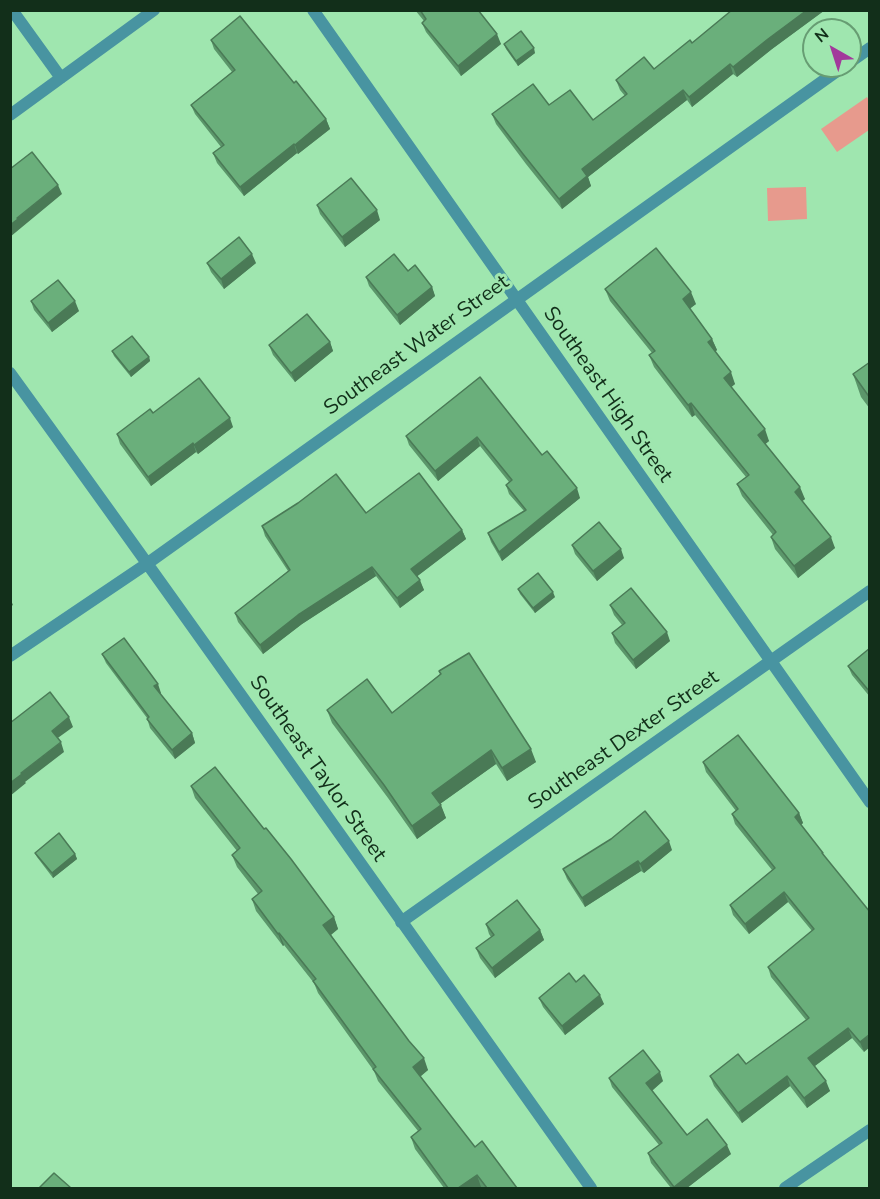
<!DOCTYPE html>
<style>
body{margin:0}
#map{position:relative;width:880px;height:1199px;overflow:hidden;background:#9fe6af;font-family:"Nunito Sans",sans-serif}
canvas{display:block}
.frame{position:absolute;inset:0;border:12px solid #122f1a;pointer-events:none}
.north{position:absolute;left:802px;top:18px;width:60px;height:60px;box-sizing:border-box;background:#9fe6af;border:2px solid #679d73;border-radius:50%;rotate:321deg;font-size:16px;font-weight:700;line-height:24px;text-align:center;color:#122f1a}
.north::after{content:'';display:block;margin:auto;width:21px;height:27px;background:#a2399b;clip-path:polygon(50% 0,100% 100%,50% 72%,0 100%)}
</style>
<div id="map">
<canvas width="880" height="1199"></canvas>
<div class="frame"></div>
<div class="north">N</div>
</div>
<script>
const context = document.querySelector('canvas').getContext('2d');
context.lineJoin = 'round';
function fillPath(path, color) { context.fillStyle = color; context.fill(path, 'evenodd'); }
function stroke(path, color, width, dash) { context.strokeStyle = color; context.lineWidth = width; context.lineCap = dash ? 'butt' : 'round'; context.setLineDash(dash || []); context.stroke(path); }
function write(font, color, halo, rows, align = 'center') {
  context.font = font + ' "Nunito Sans",sans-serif'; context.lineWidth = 6; context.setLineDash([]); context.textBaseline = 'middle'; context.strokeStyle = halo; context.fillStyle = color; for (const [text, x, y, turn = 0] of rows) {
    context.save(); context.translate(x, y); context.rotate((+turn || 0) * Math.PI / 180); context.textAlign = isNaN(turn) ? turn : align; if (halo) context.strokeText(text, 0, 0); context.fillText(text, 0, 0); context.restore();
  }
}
const green = new Path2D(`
 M 867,97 L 869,101 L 869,130 L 837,152 L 821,129 Z
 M 806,187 L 807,219 L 768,221 L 767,188 Z`);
const street = new Path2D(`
 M 12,10 L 61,78
 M 313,10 L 870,802
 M 850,62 L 870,48
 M 10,115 L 154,10
 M 10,373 C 206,643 398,917 591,1188
 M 10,656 L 148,563 L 844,66
 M 401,922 L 870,591
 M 785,1188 L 870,1130`);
const wall = new Path2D(`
 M 415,10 L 478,10 L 501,44 L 461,76 L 426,32 L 422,23 L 424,21 Z
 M 732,10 L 825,10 L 772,49 L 737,77 L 733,74 L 692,107 L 687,100 L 588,177 L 591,186 L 562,209 L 526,164 L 496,124 L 492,114 L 549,105 L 593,120 L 625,96 L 620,90 L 616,80 L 654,69 L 692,43 Z
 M 211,40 L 294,83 L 326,119 L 330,129 L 298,154 L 297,153 L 244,196 L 217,163 L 213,153 L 221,147 L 195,114 L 191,105 L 232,72 L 214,49 Z
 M 504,44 L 535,53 L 518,66 L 506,49 Z
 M 317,205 L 380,220 L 345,247 L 320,214 Z
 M 207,263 L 256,263 L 224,289 L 211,272 Z
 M 408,271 L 432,287 L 435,296 L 400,325 L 369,286 L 366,277 Z
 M 605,289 L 696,304 L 690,308 L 712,339 L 717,350 L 715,352 L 735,384 L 731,387 L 769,441 L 765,444 L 805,499 L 802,501 L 835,548 L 798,578 L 775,549 L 771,537 L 773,535 L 742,496 L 737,484 L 746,477 L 695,415 L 692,417 L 654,367 L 649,355 L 652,353 L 610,301 Z
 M 31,301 L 79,311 L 52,332 L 34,310 Z
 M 330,342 L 333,351 L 295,382 L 273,355 L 269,345 Z
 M 112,351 L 149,357 L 150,361 L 131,377 L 114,356 Z
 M 870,362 L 870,409 L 861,397 L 853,374 Z
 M 480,377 L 542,455 L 580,498 L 502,561 L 491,542 L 488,533 L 524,511 L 509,494 L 506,485 L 509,482 L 480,446 L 438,481 L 409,445 L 406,436 Z
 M 153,413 L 233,427 L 198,454 L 196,452 L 151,486 L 120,444 L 117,434 Z
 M 366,513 L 462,530 L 466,539 L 417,576 L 424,590 L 400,608 L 376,576 L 302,624 L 263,654 L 238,622 L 235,613 L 288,571 L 265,536 L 262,526 Z
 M 572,545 L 624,558 L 597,581 L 575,554 Z
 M 518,589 L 555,597 L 535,613 L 520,594 Z
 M 610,605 L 670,641 L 636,669 L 615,643 L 612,633 L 622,625 L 614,615 Z
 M 870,648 L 870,697 L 852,675 L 848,666 Z
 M 102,654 L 161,693 L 160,694 L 192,733 L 195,743 L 175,759 L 150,728 L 147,718 L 106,663 Z
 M 439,671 L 536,762 L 507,781 L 496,764 L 440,804 L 446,818 L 417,839 L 388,798 L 332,723 L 327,710 L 392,713 L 440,674 Z
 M 703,762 L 799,813 L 803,823 L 801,825 L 864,1052 L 852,1038 L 815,1066 L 830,1091 L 807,1108 L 790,1086 L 742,1123 L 714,1086 L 710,1076 L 746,1064 L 806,1020 L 771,977 L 768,967 L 812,931 L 788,902 L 749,934 L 733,915 L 730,905 L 772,870 L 735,824 L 732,814 L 736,811 L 706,772 Z
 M 191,786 L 334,917 L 338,929 L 331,935 L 428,1070 L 420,1077 L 475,1147 L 517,1188 L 483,1188 L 481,1187 L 479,1188 L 444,1188 L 415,1149 L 411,1137 L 418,1131 L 378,1081 L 374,1071 L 318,993 L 314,983 L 284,945 L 283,946 L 256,911 L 252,899 L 258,894 L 237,867 L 232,855 L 237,851 L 195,798 Z
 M 672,850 L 644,873 L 641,871 L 585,907 L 567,879 L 563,869 Z
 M 35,853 L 75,854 L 77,859 L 53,878 L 37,857 Z
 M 486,924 L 540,930 L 544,940 L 495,978 L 480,958 L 476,948 L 491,937 L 489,934 Z
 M 576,982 L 604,1004 L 565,1035 L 543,1007 L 539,998 Z
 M 609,1078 L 663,1081 L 652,1091 L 687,1135 L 731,1154 L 687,1188 L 671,1188 L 651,1163 L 648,1153 L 659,1145 L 612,1087 Z`);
const shadedWall = new Path2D(`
 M 807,10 L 825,10 L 772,49 L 737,77 L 733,67 L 768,39 Z
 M 497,34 L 501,44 L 461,76 L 458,66 Z
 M 534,48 L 535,53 L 518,66 L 516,61 Z
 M 730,64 L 733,74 L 692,107 L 689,97 Z
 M 683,90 L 687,100 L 588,177 L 591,186 L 562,209 L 559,199 L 582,169 Z
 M 326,119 L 330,129 L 298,154 L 295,145 Z
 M 294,144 L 297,153 L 244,196 L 240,187 Z
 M 58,185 L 62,194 L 10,237 L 10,225 L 17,218 Z
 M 377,210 L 380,220 L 345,247 L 342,237 Z
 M 252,254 L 256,263 L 224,289 L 221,279 Z
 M 432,287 L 435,296 L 400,325 L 397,315 Z
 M 691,292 L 696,304 L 687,311 L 683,299 Z
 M 75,301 L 79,311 L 52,332 L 48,323 Z
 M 712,339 L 717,350 L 712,354 L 708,342 Z
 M 330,342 L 333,351 L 295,382 L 291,373 Z
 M 149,357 L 150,361 L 131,377 L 129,372 Z
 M 731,372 L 735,384 L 728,390 L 724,378 Z
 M 691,403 L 695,415 L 692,417 L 688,405 Z
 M 230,418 L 233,427 L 198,454 L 194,445 Z
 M 765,429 L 769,441 L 762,447 L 758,435 Z
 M 477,437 L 480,446 L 438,481 L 435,471 Z
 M 193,443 L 196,452 L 151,486 L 148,477 Z
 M 800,487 L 805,499 L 799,504 L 795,492 Z
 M 577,488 L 580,498 L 502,561 L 499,552 Z
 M 462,530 L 466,539 L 415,578 L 411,569 Z
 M 831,537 L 835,548 L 798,578 L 794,566 Z
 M 621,549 L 624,558 L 597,581 L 593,571 Z
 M 372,567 L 376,576 L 302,624 L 263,654 L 260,645 L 298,615 Z
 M 420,580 L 424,590 L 400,608 L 397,598 Z
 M 553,592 L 555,597 L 535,613 L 533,608 Z
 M 10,598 L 13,605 L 10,607 Z
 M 667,632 L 670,641 L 636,669 L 633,660 Z
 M 158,684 L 161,693 L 157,696 L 154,686 Z
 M 69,717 L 73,727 L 55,740 L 52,731 Z
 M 192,733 L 195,743 L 175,759 L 172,750 Z
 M 61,742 L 64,752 L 25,782 L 26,783 L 10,796 L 10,783 L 21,773 Z
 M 531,749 L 536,762 L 507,781 L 502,768 Z
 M 491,750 L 496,764 L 437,806 L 432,793 Z
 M 441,805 L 446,818 L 417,839 L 412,826 Z
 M 799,813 L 803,823 L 798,827 L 795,817 Z
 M 669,841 L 672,850 L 644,873 L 640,864 Z
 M 75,854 L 77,859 L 53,878 L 52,873 Z
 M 638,861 L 641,871 L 585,907 L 582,898 Z
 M 784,892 L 788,902 L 749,934 L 745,924 Z
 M 334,917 L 338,929 L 328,937 L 323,925 Z
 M 540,930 L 544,940 L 495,978 L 492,968 Z
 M 279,933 L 284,945 L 283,946 L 278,934 Z
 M 600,995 L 604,1004 L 565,1035 L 562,1026 Z
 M 848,1028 L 852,1038 L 812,1068 L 808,1058 Z
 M 870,1034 L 870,1047 L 864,1052 L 860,1042 Z
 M 424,1058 L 428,1070 L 417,1079 L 413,1067 Z
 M 660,1072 L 663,1081 L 649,1093 L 646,1083 Z
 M 787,1076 L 790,1086 L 742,1123 L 738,1113 Z
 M 826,1081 L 830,1091 L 807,1108 L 804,1098 Z
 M 727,1145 L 731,1154 L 687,1188 L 674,1188 L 674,1187 Z
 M 477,1175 L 481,1187 L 479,1188 L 458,1188 Z`);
const building = new Path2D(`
 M 420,10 L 478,10 L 497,34 L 458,66 L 422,23 L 426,19 Z
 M 732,10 L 807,10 L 768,39 L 733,67 L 730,64 L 689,97 L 683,90 L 582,169 L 587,176 L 559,199 L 523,154 L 492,114 L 533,84 L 549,105 L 570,90 L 593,120 L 627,94 L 616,80 L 644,57 L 654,69 L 690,40 L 692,43 Z
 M 240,16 L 294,83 L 296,81 L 326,119 L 295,145 L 294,144 L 240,187 L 213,153 L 224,145 L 191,105 L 235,70 L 211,40 Z
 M 521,31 L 534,48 L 516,61 L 504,44 Z
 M 32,152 L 58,185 L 17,218 L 18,219 L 10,225 L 10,169 Z
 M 351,178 L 377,210 L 342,237 L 317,205 Z
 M 239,237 L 252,254 L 221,279 L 207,263 Z
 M 656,248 L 691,292 L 683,299 L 712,339 L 708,342 L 731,372 L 724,378 L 765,429 L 758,435 L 800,487 L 795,492 L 831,537 L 794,566 L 771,537 L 776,532 L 737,484 L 749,475 L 691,403 L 688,405 L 649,355 L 655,351 L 605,289 Z
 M 394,254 L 408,271 L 415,265 L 432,287 L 397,315 L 366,277 Z
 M 58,280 L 75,301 L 48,323 L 31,301 Z
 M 307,314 L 330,342 L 291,373 L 269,345 Z
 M 132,336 L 149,357 L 129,372 L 112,351 Z
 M 870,362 L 870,398 L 853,374 Z
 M 480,377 L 542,455 L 547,451 L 577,488 L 499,552 L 488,533 L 526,510 L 506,485 L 512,480 L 477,437 L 435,471 L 406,436 Z
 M 199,378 L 230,418 L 194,445 L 193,443 L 148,477 L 117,434 L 150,409 L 153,413 Z
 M 419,473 L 462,530 L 411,569 L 420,580 L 397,598 L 372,567 L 298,615 L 260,645 L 235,613 L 290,570 L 262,526 L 298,503 L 336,474 L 366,513 Z
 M 599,522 L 621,549 L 593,571 L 572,545 Z
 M 538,573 L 553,592 L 533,608 L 518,589 Z
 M 631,588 L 667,632 L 633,660 L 612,633 L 625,623 L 610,605 Z
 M 124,638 L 158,684 L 154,686 L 192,733 L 172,750 L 147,719 L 149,717 L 102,654 Z
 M 870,648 L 870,692 L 848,666 Z
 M 469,653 L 531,749 L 502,768 L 491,750 L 432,793 L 441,805 L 412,826 L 384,785 L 327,710 L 367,679 L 392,713 L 441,674 L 439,671 Z
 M 50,692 L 69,717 L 52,731 L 61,742 L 21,773 L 22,774 L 10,783 L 10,723 Z
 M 738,735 L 799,813 L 795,817 L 823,853 L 822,853 L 870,912 L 870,1034 L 860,1042 L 848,1028 L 808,1058 L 826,1081 L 804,1098 L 787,1076 L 738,1113 L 710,1076 L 738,1054 L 746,1064 L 809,1018 L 768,967 L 814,929 L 784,892 L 745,924 L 730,905 L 775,868 L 732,814 L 738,809 L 703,762 Z
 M 215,767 L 264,829 L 266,828 L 291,859 L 334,917 L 323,925 L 409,1041 L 424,1058 L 413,1067 L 475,1147 L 482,1141 L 517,1188 L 487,1188 L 477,1175 L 458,1188 L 448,1188 L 411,1137 L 421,1129 L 373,1069 L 376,1067 L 313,981 L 316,979 L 279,933 L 278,934 L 252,899 L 262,891 L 232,855 L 240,848 L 191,786 Z
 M 645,811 L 669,841 L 640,864 L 638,861 L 582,898 L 563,869 L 611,839 Z
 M 59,833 L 75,854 L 52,873 L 35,853 Z
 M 517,900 L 540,930 L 492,968 L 476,948 L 494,935 L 486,924 Z
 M 569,973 L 576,982 L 584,975 L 600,995 L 562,1026 L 539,998 Z
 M 643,1050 L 660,1072 L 646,1083 L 687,1135 L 707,1119 L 727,1145 L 674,1187 L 648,1153 L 662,1143 L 609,1078 Z
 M 54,1173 L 71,1188 L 39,1188 Z`);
const streetNames = [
 ["Southeast Water Street",417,346,-36],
 ["Southeast High Street",607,395,55],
 ["Southeast Dexter Street",624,741,-35],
 ["Southeast Taylor Street",317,769,55]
];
fillPath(green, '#e79a8d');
stroke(street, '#4894a1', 12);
fillPath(wall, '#5b966a');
fillPath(shadedWall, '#4a7a56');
fillPath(building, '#6aaf7b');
stroke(building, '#4a7a56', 1.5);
write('21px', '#122f1a', '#9fe6af', streetNames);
</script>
